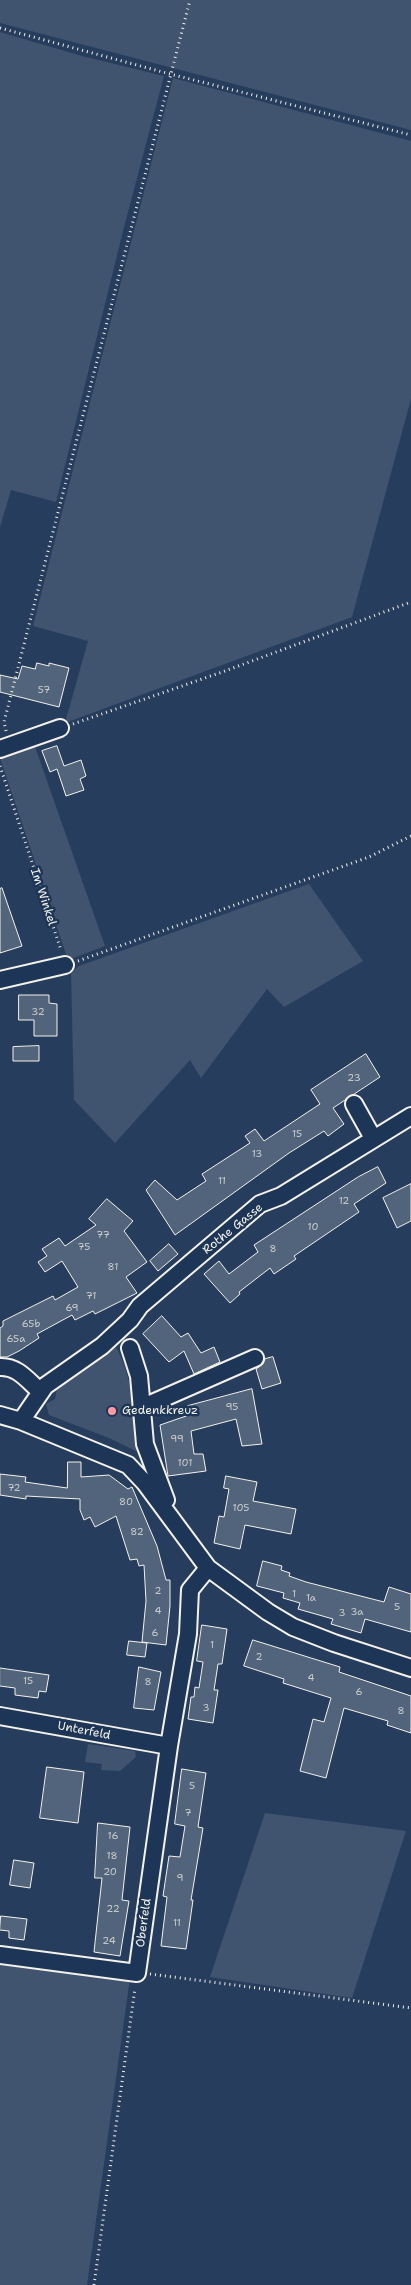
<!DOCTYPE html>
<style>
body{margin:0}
canvas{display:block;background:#263d5d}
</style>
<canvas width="411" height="2285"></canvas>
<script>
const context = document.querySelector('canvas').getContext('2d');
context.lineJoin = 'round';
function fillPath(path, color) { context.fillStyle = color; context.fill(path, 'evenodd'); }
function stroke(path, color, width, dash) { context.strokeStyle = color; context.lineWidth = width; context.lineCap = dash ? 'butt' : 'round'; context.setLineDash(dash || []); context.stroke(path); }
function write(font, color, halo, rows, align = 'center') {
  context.font = font + ' "Shantell Sans",sans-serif'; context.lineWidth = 5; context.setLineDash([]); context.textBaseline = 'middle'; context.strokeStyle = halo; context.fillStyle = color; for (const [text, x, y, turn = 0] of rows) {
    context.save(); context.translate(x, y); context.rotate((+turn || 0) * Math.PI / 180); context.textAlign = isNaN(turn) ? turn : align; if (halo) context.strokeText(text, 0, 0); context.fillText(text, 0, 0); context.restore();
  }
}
const green = new Path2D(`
 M 0,0 L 411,0 L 411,130 L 0,23 Z
 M 0,32 L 82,56 L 164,76 L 123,231 L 56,502 L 11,490 L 0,527 Z
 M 173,78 L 411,141 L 411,399 L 352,617 L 65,723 L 88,641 L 33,626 Z
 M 34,744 L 105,946 L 68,960 L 0,758 L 0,755 Z
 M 309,884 L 363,961 L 284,1007 L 267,989 L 201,1078 L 190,1060 L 115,1143 L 74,1100 L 71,973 L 79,966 Z
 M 116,1347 C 134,1380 134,1416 138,1452 L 109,1438 L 49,1415 L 46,1404 L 55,1399 L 57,1389 Z
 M 88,1744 L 135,1751 L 136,1757 L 120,1771 L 101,1770 L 102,1764 L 85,1762 Z
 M 265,1813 L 406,1831 L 352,1998 L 210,1977 Z
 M 0,1960 L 130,1978 L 87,2285 L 0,2285 Z`);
const building = new Path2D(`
 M 37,663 L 49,666 L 49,663 L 69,668 L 59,707 L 0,692 L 0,675 L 18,679 L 22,666 L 35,669 Z
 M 57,746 L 64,766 L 81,760 L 86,776 L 80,779 L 84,790 L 66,796 L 57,769 L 50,772 L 42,751 Z
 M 2,888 L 22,946 L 0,953 L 0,889 Z
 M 19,995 L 49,995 L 49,1003 L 57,1004 L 57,1036 L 34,1036 L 34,1020 L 19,1020 Z
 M 39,1046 L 39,1061 L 13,1061 L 13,1047 Z
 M 366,1054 L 380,1077 L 333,1108 L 344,1124 L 328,1136 L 324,1131 L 289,1153 L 175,1235 L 146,1190 L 155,1180 L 177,1200 L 206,1181 L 202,1174 L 250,1143 L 245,1136 L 255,1129 L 264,1141 L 320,1104 L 311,1090 Z
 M 378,1167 L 386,1183 L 354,1204 L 359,1212 L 294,1256 L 296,1259 L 274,1274 L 270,1268 L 239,1292 L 240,1294 L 230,1303 L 204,1274 L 219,1261 L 229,1274 L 258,1252 L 254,1245 L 358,1177 Z
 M 411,1184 L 411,1221 L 397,1228 L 383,1198 Z
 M 107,1199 L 133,1221 L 124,1231 L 147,1262 L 126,1277 L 137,1293 L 95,1314 L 93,1311 L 75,1320 L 72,1315 L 37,1334 L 39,1338 L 19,1351 L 7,1357 L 0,1357 L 0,1328 L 3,1326 L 3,1321 L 53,1296 L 55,1300 L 78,1287 L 62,1261 L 45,1272 L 38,1262 L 47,1256 L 42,1249 L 59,1238 L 65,1246 L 96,1225 L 89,1219 Z
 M 169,1244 L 178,1254 L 158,1271 L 150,1261 Z
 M 162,1316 L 181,1337 L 188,1333 L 201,1353 L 214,1347 L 220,1362 L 194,1374 L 184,1351 L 169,1362 L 143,1334 Z
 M 273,1357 L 281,1383 L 262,1389 L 256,1369 L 263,1364 L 265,1359 Z
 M 252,1389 L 262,1444 L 242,1446 L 236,1419 L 191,1431 L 194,1454 L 203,1454 L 206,1471 L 168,1476 L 160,1425 L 192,1414 L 188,1406 Z
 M 68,1462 L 81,1462 L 81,1477 L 109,1475 L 128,1489 L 132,1487 L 157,1546 L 166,1580 L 170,1580 L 170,1606 L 166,1645 L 142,1642 L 146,1601 L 144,1565 L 139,1566 L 137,1559 L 130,1560 L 116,1516 L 95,1527 L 90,1517 L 84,1520 L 80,1510 L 80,1499 L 26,1496 L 26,1499 L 0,1495 L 0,1474 L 26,1477 L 25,1482 L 67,1488 Z
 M 226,1476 L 257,1482 L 253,1501 L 296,1509 L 291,1534 L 245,1525 L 240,1549 L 214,1543 L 219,1516 L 224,1517 L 229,1489 L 224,1488 Z
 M 263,1561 L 282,1566 L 281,1570 L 290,1573 L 289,1576 L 306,1582 L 384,1602 L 389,1587 L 411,1594 L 411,1632 L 365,1619 L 361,1633 L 331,1624 L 333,1619 L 298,1609 L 300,1603 L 283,1598 L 284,1593 L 257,1586 Z
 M 202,1625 L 227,1629 L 222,1664 L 218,1664 L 214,1690 L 218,1690 L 213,1723 L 188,1719 L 191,1697 L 194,1697 L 195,1687 L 199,1688 L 203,1662 L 197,1661 Z
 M 253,1640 L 340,1667 L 339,1672 L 411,1696 L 411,1733 L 387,1725 L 388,1721 L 344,1708 L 326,1778 L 300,1771 L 313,1719 L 324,1722 L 331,1698 L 283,1683 L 284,1679 L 244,1666 Z
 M 129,1641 L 147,1643 L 145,1657 L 127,1655 Z
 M 139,1667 L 161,1672 L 154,1710 L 134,1708 Z
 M 0,1668 L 49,1675 L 46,1692 L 39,1691 L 38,1698 L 15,1695 L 15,1688 L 0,1686 Z
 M 47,1767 L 84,1772 L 78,1823 L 40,1818 Z
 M 182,1769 L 206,1773 L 198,1827 L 203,1828 L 191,1900 L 193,1900 L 186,1949 L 161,1946 L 167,1897 L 163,1896 L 169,1856 L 180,1857 L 185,1826 L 175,1824 Z
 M 98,1823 L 130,1827 L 122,1900 L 129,1901 L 120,1956 L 94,1952 L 102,1878 L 95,1878 Z
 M 14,1860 L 34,1863 L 30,1888 L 10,1885 Z
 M 1,1916 L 27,1919 L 24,1940 L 9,1938 L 9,1931 L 0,1930 Z`);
const path = new Path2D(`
 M 0,28 L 170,74 L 411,135
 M 73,724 L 225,671 L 411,602
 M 6,731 L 4,722 L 190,0
 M 0,766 L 61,950
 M 78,961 L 369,857 L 411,836
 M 150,1974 L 411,2008
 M 94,2285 L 135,1988`);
const minor = new Path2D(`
 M 0,749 L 60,728
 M 0,980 L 65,965
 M 354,1104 L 373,1138
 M 130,1348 L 139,1376 L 145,1444 L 166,1500
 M 0,1367 C 18,1366 28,1381 41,1392
 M 141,1408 L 255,1358
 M 0,1415 L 21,1421 L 128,1465 L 145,1483 L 208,1568 L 268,1612 L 293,1627 L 334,1643 L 411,1668
 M 21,1421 L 45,1386 L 102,1346 L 130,1320 L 140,1306 L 260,1204 L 281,1196 L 411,1116
 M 0,1716 L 169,1746
 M 0,1955 L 137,1973 L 169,1746 L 188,1634 L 190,1590 L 208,1568`);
const markers = [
 [112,1411,5,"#ff9aa2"]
];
const numberNames = [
 ["57",44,690],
 ["32",38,1012],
 ["23",354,1078],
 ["15",297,1134],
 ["13",257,1154],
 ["11",222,1181],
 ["12",344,1201],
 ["10",313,1227],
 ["77",103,1235],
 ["75",84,1247],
 ["8",273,1249],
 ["81",113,1267],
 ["71",91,1296],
 ["69",72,1308],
 ["65b",31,1324],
 ["65a",16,1339],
 ["95",232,1407],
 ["99",177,1439],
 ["101",185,1463],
 ["72",14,1488],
 ["80",126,1502],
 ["105",241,1508],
 ["82",137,1532],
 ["2",158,1591],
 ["1",294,1594],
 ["1a",311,1598],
 ["5",397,1607],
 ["4",158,1611],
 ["3a",357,1612],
 ["3",342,1613],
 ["6",155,1633],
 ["1",212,1645],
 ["2",259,1657],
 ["4",311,1678],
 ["15",28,1681],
 ["8",148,1682],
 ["6",359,1692],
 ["3",206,1708],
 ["8",401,1711],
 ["5",192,1786],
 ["7",188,1813],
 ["16",113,1836],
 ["18",112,1856],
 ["20",110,1872],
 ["9",180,1878],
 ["22",113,1909],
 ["11",177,1923],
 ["24",109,1941]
];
const streetNames = [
 ["Im Winkel",43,897,72],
 ["Rothe Gasse",233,1229,-39],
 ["Unterfeld",84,1731,11],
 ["Oberfeld",144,1923,-82]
];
const poiNames = [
 ["Gedenkkreuz",122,1411]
];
fillPath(green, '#40546f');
fillPath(building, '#52647b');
stroke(building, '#f4f1e8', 1);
stroke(minor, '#f4f1e8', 20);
stroke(path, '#f4f1e8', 3, [1, 4]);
stroke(minor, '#1d3557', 16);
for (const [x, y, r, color] of markers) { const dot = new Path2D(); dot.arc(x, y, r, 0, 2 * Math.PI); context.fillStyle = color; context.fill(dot); stroke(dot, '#1d3557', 2); }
write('10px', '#cccecd', null, numberNames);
write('12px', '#f4f1e8', '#1d3557', streetNames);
write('12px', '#f4f1e8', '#1d3557', poiNames, 'left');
</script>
